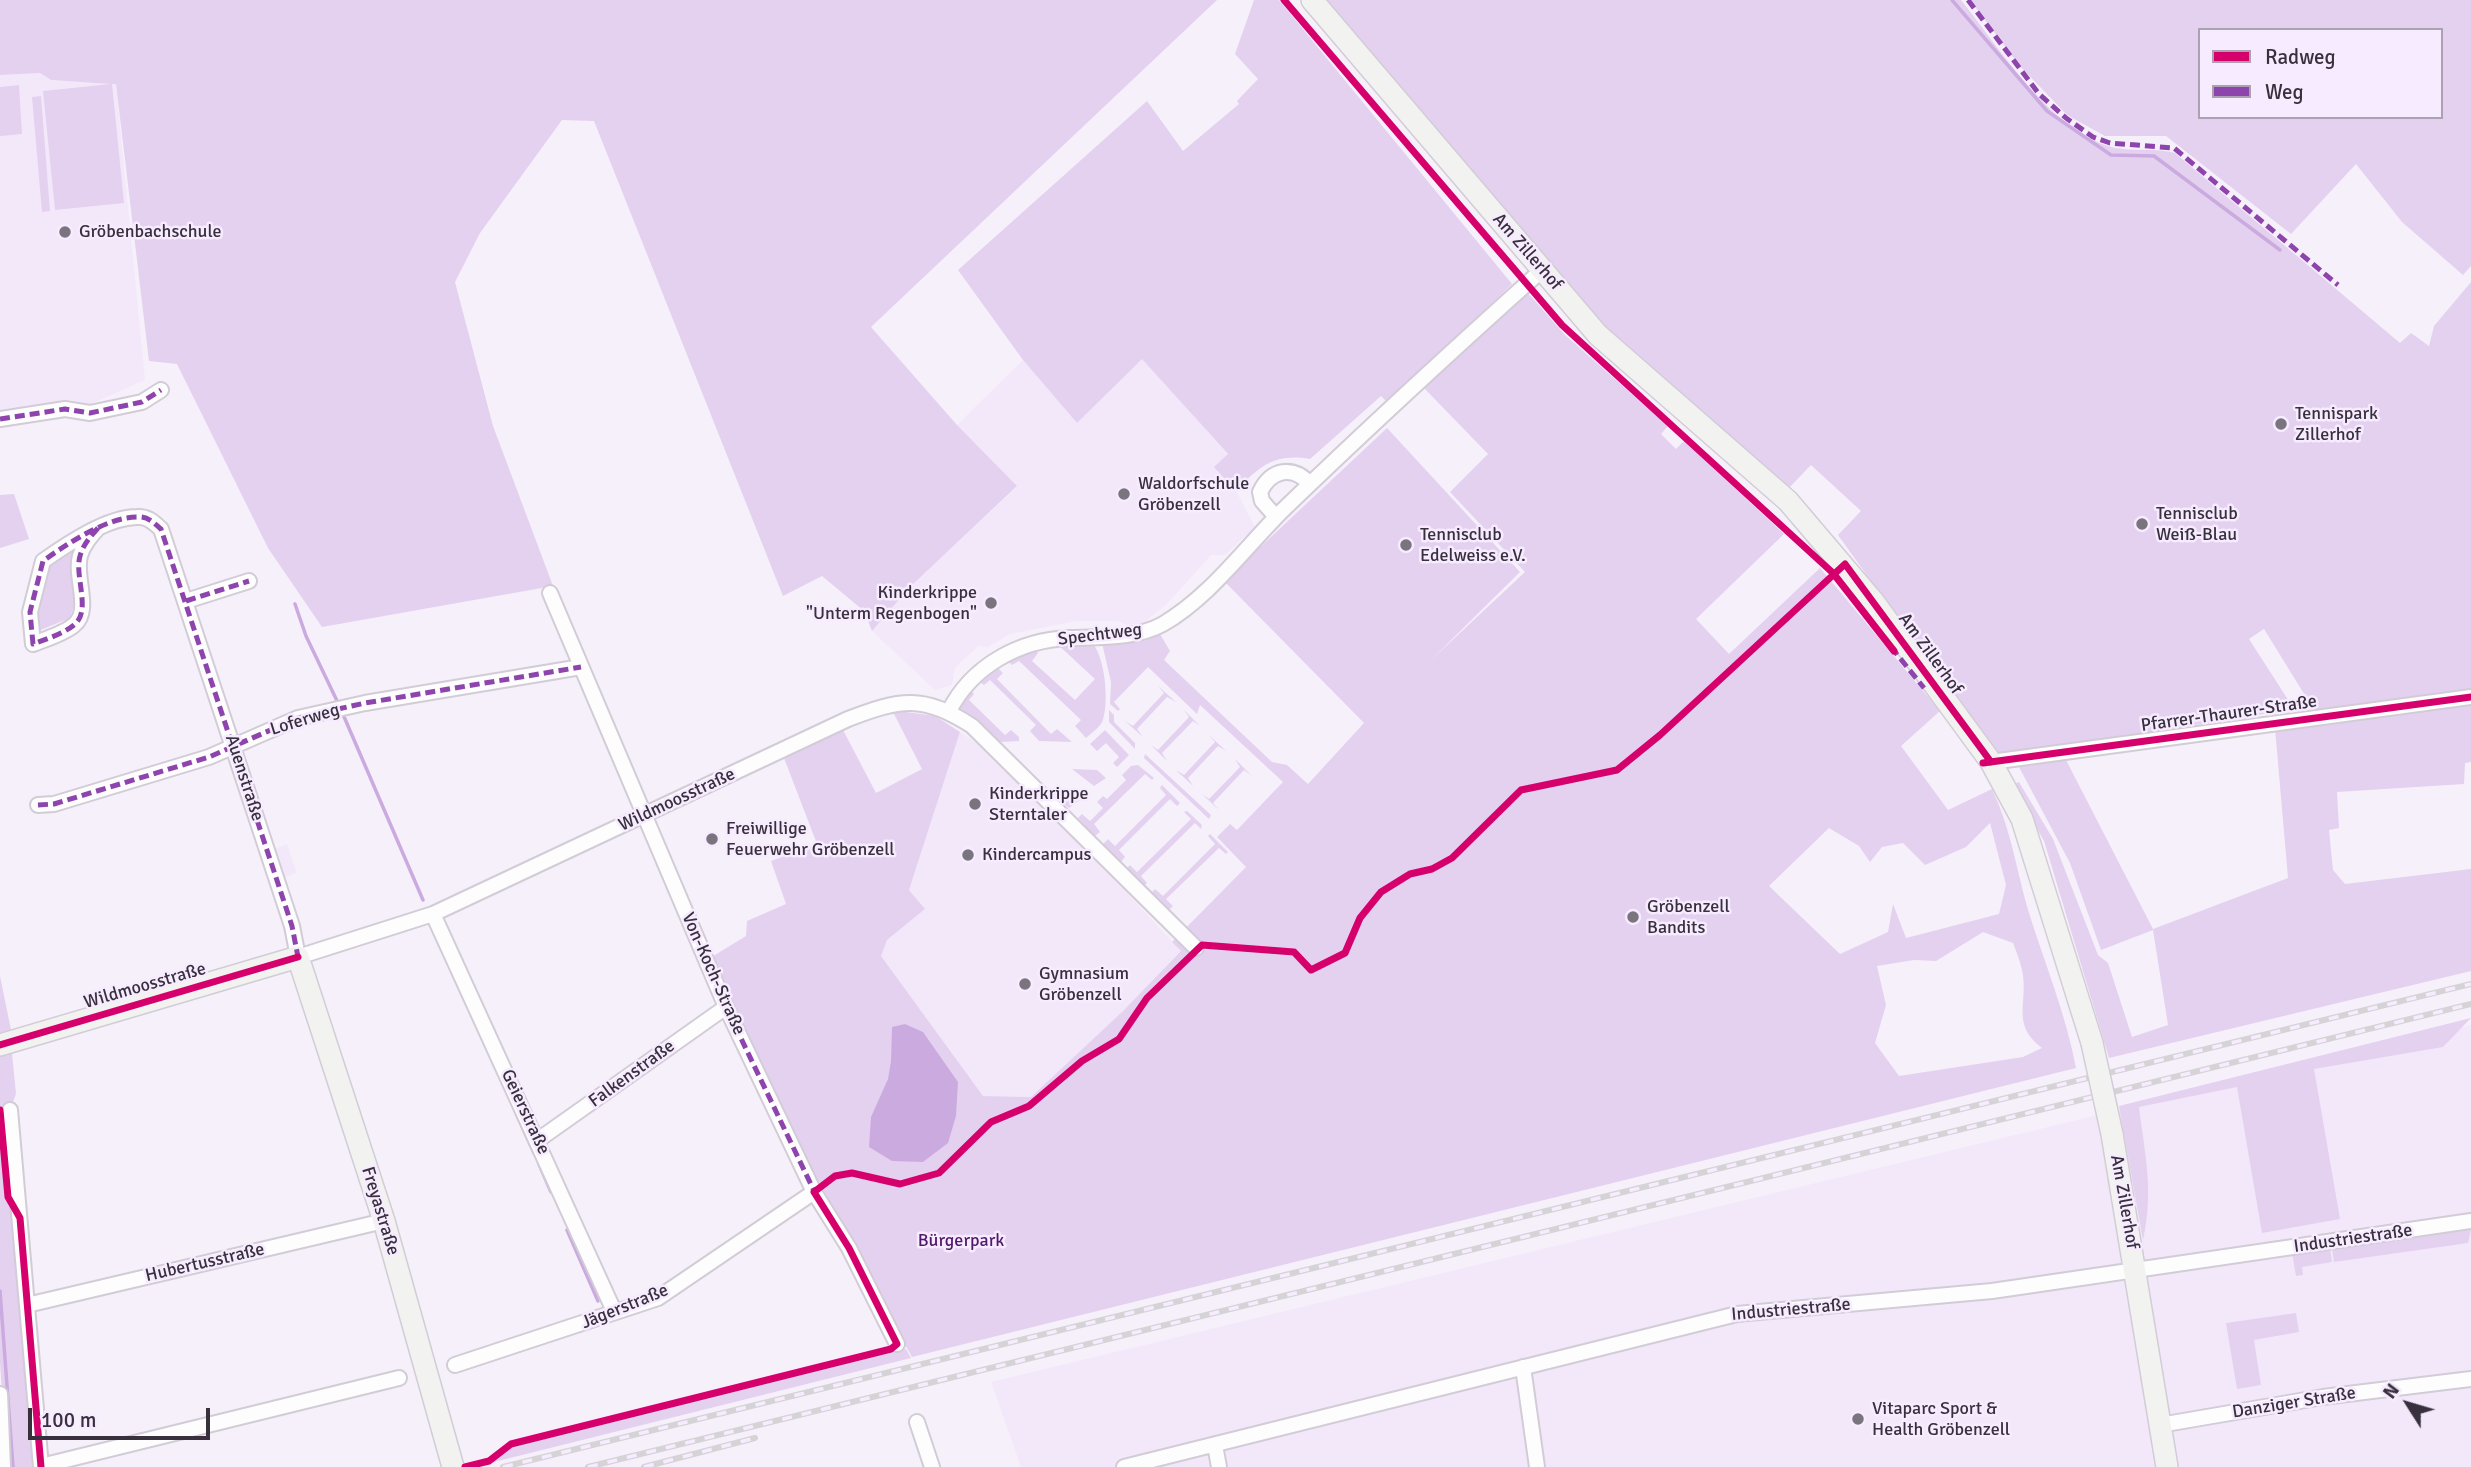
<!DOCTYPE html>
<meta charset="utf-8">
<style>
body{margin:0}
#map{position:relative;width:2471px;height:1467px;overflow:hidden;background:#f6f0fa;font-family:Signika,sans-serif}
canvas{display:block}
.legend{position:absolute;left:2198px;top:28px;width:245px;height:91px;box-sizing:border-box;background:#f7ebff;border:2px solid #aba1b1;margin:0;padding:9px 12px;list-style:none;font-size:21px;color:#38313d}
.legend li{display:flex;align-items:center;gap:14px;height:35px}
.legend b{width:35px;border:2px solid #aba1b1}
.north{position:absolute;left:2373px;top:1369px;width:70px;height:70px;-webkit-text-stroke:5px #f7ebff;paint-order:stroke;rotate:307deg;font-size:19px;font-weight:700;line-height:28px;text-align:center;color:#38313d}
.north::after{content:'';display:block;margin:auto;width:24px;height:32px;background:#38313d;clip-path:polygon(50% 0,100% 100%,50% 72%,0 100%)}
.scale{position:absolute;left:28px;top:1408px;width:182px;height:32px;box-sizing:border-box;border:4px solid #38313d;border-top:0;padding-left:9px;font-size:21px;line-height:24px;white-space:nowrap;color:#38313d;-webkit-text-stroke:5px #f7ebff;paint-order:stroke}
</style>
<div id="map">
<canvas width="2471" height="1467"></canvas>
<ul class="legend">
<li><b style="height:9px;background:#d6006c"></b>Radweg</li>
<li><b style="height:9px;background:#8e44ad"></b>Weg</li>
</ul>
<div class="north">N</div>
<div class="scale">100 m</div>
</div>
<script>
const context = document.querySelector('canvas').getContext('2d');
context.lineJoin = 'round';
function fillPath(path, color) { context.fillStyle = color; context.fill(path, 'evenodd'); }
function stroke(path, color, width, dash) { context.strokeStyle = color; context.lineWidth = width; context.lineCap = dash ? 'butt' : 'round'; context.setLineDash(dash || []); context.stroke(path); }
function write(font, color, halo, rows, align = 'center') {
  context.font = font + ' Signika,sans-serif'; context.lineWidth = 5; context.setLineDash([]); context.textBaseline = 'middle'; context.strokeStyle = halo; context.fillStyle = color; for (const [text, x, y, turn = 0] of rows) {
    context.save(); context.translate(x, y); context.rotate((+turn || 0) * Math.PI / 180); context.textAlign = isNaN(turn) ? turn : align; if (halo) context.strokeText(text, 0, 0); context.fillText(text, 0, 0); context.restore();
  }
}
const built = new Path2D(`
 M 40,73 L 51,80 L 116,84 L 145,380 L 91,404 L 70,400 L 0,412 L 0,75 Z
 M 1142,358 L 1228,455 L 1236,491 L 1255,527 L 1225,555 L 1211,555 L 1166,605 L 1142,624 L 1126,625 L 1118,621 L 1076,621 L 1010,634 L 988,647 L 978,646 L 955,668 L 952,685 L 935,690 L 872,631 L 910,587 L 1017,487 L 957,425 L 1023,360 L 1077,423 Z
 M 960,732 L 975,742 L 1117,882 L 1181,951 L 1123,1011 L 1031,1097 L 983,1096 L 880,956 L 887,940 L 925,909 L 909,890 Z
 M 287,844 L 297,873 L 285,877 L 275,849 Z
 M 2471,1025 L 2471,1467 L 1021,1467 L 991,1382 Z`);
const green = new Path2D(`
 M 0,0 L 1217,0 L 871,327 L 957,425 L 1017,486 L 910,587 L 872,631 L 864,611 L 822,576 L 783,596 L 594,121 L 562,120 L 480,233 L 455,282 L 493,426 L 553,586 L 322,627 L 268,548 L 177,364 L 149,361 L 116,84 L 112,84 L 124,203 L 55,210 L 43,91 L 111,84 L 51,80 L 40,73 L 0,75 Z
 M 1254,0 L 1279,0 L 1512,284 L 1388,403 L 1381,396 L 1310,459 C 1275,453 1259,466 1236,491 L 1214,467 L 1228,454 L 1142,359 L 1077,423 L 1023,360 L 958,270 L 1147,101 L 1183,151 L 1239,104 L 1237,101 L 1258,79 L 1235,54 Z
 M 1318,0 L 1961,0 C 1998,46 2047,125 2105,145 C 2126,153 2153,147 2175,153 L 2400,343 L 2411,333 L 2429,346 L 2434,326 L 2471,282 L 2471,689 L 2314,710 L 2264,629 L 2249,639 L 2294,709 L 1997,757 L 1838,535 L 1861,511 L 1811,465 L 1787,490 L 1603,325 Z
 M 1970,0 L 2471,0 L 2471,266 L 2463,275 L 2402,222 L 2356,164 L 2291,234 L 2166,136 L 2105,136 L 2067,115 L 2019,65 ZM 2200,30 L 2441,30 L 2441,117 L 2200,117 Z
 M 19,85 L 22,134 L 0,136 L 0,87 Z
 M 41,96 L 50,211 L 42,212 L 32,97 Z
 M 1527,292 L 1565,335 L 1668,426 L 1661,434 L 1676,449 L 1684,441 L 1784,534 L 1696,619 L 1729,654 L 1820,568 L 1940,711 L 1901,746 L 1948,810 L 1992,789 C 2012,832 2016,869 2029,913 C 2045,964 2066,1015 2076,1068 L 912,1357 L 819,1191 L 710,958 L 746,936 L 747,921 L 786,904 L 771,861 L 817,844 L 784,758 L 843,730 L 876,793 L 922,769 L 892,710 L 935,716 L 960,732 L 909,890 L 925,909 L 887,940 L 881,956 L 983,1096 L 1031,1097 L 1123,1011 L 1181,951 L 1172,942 L 1246,867 L 1217,837 L 1230,824 L 1237,830 L 1283,782 L 1200,705 L 1197,714 L 1148,667 L 1114,702 L 1120,709 L 1118,711 L 1110,704 L 1111,682 L 1102,643 L 1160,634 L 1170,651 L 1164,660 L 1272,762 L 1287,765 L 1308,784 L 1364,723 L 1224,581 L 1387,428 L 1520,572 L 1430,661 L 1525,572 L 1450,492 L 1488,454 L 1423,387 ZM 1990,823 L 2006,885 L 1999,914 L 1906,938 L 1893,904 L 1888,932 L 1840,954 L 1769,886 L 1829,828 L 1859,846 L 1870,862 L 1882,847 L 1903,843 L 1925,865 L 1966,847 ZM 1983,932 L 2013,943 C 2016,951 2020,961 2022,970 C 2029,1002 2010,1024 2042,1048 L 2023,1057 L 1899,1076 L 1875,1043 L 1886,1005 L 1877,966 L 1914,960 L 1936,961 Z
 M 14,494 L 29,539 L 0,548 L 0,495 Z
 M 67,548 L 75,548 C 71,571 79,597 70,618 L 38,631 L 33,596 L 48,566 Z
 M 1055,641 L 1090,641 C 1105,652 1110,705 1102,722 C 1099,728 1090,734 1086,738 L 1075,726 L 1081,720 L 1019,661 L 1012,665 L 1007,660 L 1009,656 L 1032,647 L 1038,653 L 1032,661 L 1075,700 L 1095,679 L 1055,642 L 1046,648 L 1041,643 Z
 M 994,664 L 1003,673 L 997,679 L 1051,734 L 1057,729 L 1072,742 L 1039,741 L 1030,731 L 1036,725 L 990,680 L 984,685 L 979,681 Z
 M 1158,686 L 1176,702 L 1167,697 L 1137,729 L 1143,737 L 1125,721 L 1133,726 L 1164,693 Z
 M 968,687 L 974,694 L 969,700 L 1005,735 L 1011,730 L 1019,737 L 1019,741 L 999,742 L 960,710 L 958,701 Z
 M 2471,705 L 2471,762 L 2465,763 L 2464,784 L 2337,792 L 2339,828 L 2329,830 L 2333,870 L 2345,884 L 2471,869 L 2471,971 L 2109,1058 L 2044,841 L 2012,785 L 2019,782 L 2053,839 L 2098,955 L 2108,963 L 2132,1037 L 2168,1025 L 2153,930 L 2101,950 L 2070,863 L 2019,767 L 2066,760 L 2153,929 L 2288,878 L 2275,728 Z
 M 1109,710 L 1114,715 L 1114,722 L 1135,743 L 1135,749 L 1109,722 Z
 M 1184,710 L 1200,726 L 1193,721 L 1162,753 L 1167,761 L 1151,745 L 1158,750 L 1189,717 Z
 M 1105,730 L 1129,755 L 1117,767 L 1113,763 L 1119,757 L 1106,743 L 1097,751 L 1090,744 Z
 M 1209,735 L 1226,751 L 1218,746 L 1188,778 L 1193,786 L 1176,770 L 1184,775 L 1215,742 Z
 M 1145,754 L 1211,815 L 1209,819 L 1144,758 Z
 M 1235,759 L 1252,776 L 1244,770 L 1213,803 L 1219,810 L 1202,794 L 1209,799 L 1240,767 Z
 M 1138,765 L 1154,778 L 1152,780 L 1145,774 L 1094,824 L 1100,832 L 1095,836 L 1078,818 L 1082,814 L 1090,821 L 1103,808 L 1097,802 L 1103,796 L 1107,799 L 1126,780 L 1122,775 L 1131,766 Z
 M 1072,769 L 1097,770 L 1106,778 L 1094,786 Z
 M 1162,785 L 1180,803 L 1177,806 L 1170,799 L 1119,850 L 1125,857 L 1121,862 L 1103,844 L 1108,839 L 1115,846 L 1166,795 L 1160,788 Z
 M 1048,790 L 1073,791 L 1081,799 L 1069,808 Z
 M 1187,811 L 1202,825 L 1201,829 L 1195,823 L 1141,876 L 1147,883 L 1143,887 L 1125,870 L 1130,865 L 1137,872 L 1191,819 L 1184,812 Z
 M 1210,834 L 1228,852 L 1226,854 L 1219,848 L 1166,899 L 1173,906 L 1169,910 L 1152,892 L 1155,889 L 1163,896 L 1215,844 L 1208,836 Z
 M 0,976 L 11,1030 L 0,1034 Z
 M 2471,1018 L 2443,1047 L 2314,1069 L 2340,1219 L 2262,1233 L 2237,1087 L 2139,1107 C 2145,1156 2154,1190 2143,1240 L 2119,1106 Z
 M 12,1053 L 16,1094 L 10,1110 L 34,1467 L 7,1467 L 0,1363 L 0,1057 Z
 M 2471,1229 L 2468,1243 L 2334,1262 L 2332,1248 Z
 M 2330,1248 L 2332,1262 L 2302,1267 L 2303,1275 L 2296,1276 L 2292,1253 Z
 M 2296,1313 L 2299,1332 L 2254,1340 L 2261,1385 L 2237,1389 L 2226,1323 Z
 M 906,1349 L 911,1358 L 490,1463 L 509,1448 Z`);
const water = new Path2D(`
 M 905,1024 L 923,1032 L 958,1082 L 956,1116 L 948,1143 L 923,1162 L 892,1161 L 869,1147 L 871,1117 L 888,1079 L 891,1061 L 892,1027 Z`);
const stream = new Path2D(`
 M 1952,0 L 2047,111 L 2111,155 L 2154,156 L 2280,250
 M 295,604 L 306,636 L 339,705
 M 342,712 L 423,900
 M 516,1113 L 534,1153
 M 539,1164 L 551,1192
 M 567,1230 L 598,1301
 M 0,1291 L 13,1467`);
const street = new Path2D(`
 M 0,419 L 65,409 L 90,413 L 142,402 L 161,390
 M 1276,517 L 1262,501 L 1260,492 C 1271,469 1293,465 1310,484
 M 98,528 C 90,537 83,545 80,556 C 74,576 92,611 74,625 C 63,634 46,639 33,644 L 30,612 L 43,561 C 67,544 107,517 137,517 C 148,516 154,523 161,529 L 292,926 L 298,957 L 433,914 L 848,719 C 900,699 923,694 972,726 L 1196,948
 M 550,593 L 726,1007 L 814,1192 L 849,1248 L 897,1344
 M 186,601 L 249,581
 M 949,711 C 972,666 1019,640 1069,638 C 1099,637 1136,639 1163,624 C 1211,596 1246,546 1285,508 C 1369,427 1455,348 1542,270
 M 1991,762 L 2471,697
 M 38,805 L 54,804 L 209,757 L 298,718 L 365,703 L 581,667
 M 433,914 L 614,1311
 M 10,1110 L 41,1467
 M 538,1140 L 726,1007
 M 27,1305 L 384,1221
 M 455,1365 L 658,1298 L 814,1192
 M 1523,1367 L 1537,1467
 M 0,1394 L 3,1467
 M 917,1422 L 932,1467
 M 2160,1425 L 2323,1397 L 2471,1379
 M 1215,1445 L 1219,1467
 M 41,1466 L 399,1378
 M 1124,1467 L 1737,1314 L 1992,1291 L 2471,1221`);
const secondary = new Path2D(`
 M 1312,0 L 1598,335 L 1788,501 L 1873,601 L 1991,762 L 2022,819 L 2092,1043
 M 0,1045 L 298,957 L 384,1221 L 453,1467
 M 2112,1134 L 2167,1467`);
const rail = new Path2D(`
 M 503,1467 L 2471,984
 M 588,1467 L 2471,1004
 M 644,1467 L 755,1438`);
const secondaryBridge = new Path2D(`
 M 2092,1043 L 2112,1134`);
const quiet = new Path2D(`
 M 1968,0 L 2039,94 L 2066,118 L 2093,137 L 2110,143 L 2174,148 L 2338,285
 M 0,419 L 65,409 L 90,413 L 142,402 L 161,390
 M 98,528 C 90,537 83,545 80,556 C 74,576 92,611 74,625 C 63,634 46,639 33,644 L 30,612 L 43,561 C 67,544 107,517 137,517 C 148,516 154,523 161,529 L 292,926 L 298,957
 M 186,601 L 249,581
 M 1891,647 L 1924,688
 M 38,805 L 54,804 L 209,757 L 298,718 L 365,703 L 581,667
 M 699,943 L 726,1007 L 817,1197`);
const cycleway = new Path2D(`
 M 1284,0 L 1562,325 L 1833,573 L 1894,651
 M 1983,763 L 2471,697
 M 0,1045 L 298,957
 M 0,1110 L 8,1197 L 20,1218 L 41,1467
 M 465,1467 L 489,1461 L 511,1444 L 891,1349 L 897,1344 L 849,1248 L 814,1192 L 835,1176 L 852,1173 L 900,1184 L 939,1173 L 991,1122 L 1029,1106 L 1082,1061 L 1119,1039 L 1147,998 L 1202,945 L 1294,952 L 1311,970 L 1345,953 L 1360,918 L 1381,892 L 1410,874 L 1432,869 L 1452,858 L 1521,790 L 1617,770 L 1660,735 L 1845,564 L 1991,762`);
const markers = [
 [65,232,7,"#7a747f"],
 [2281,424,7,"#7a747f"],
 [1124,494,7,"#7a747f"],
 [2142,524,7,"#7a747f"],
 [1406,545,7,"#7a747f"],
 [991,603,7,"#7a747f"],
 [975,804,7,"#7a747f"],
 [712,839,7,"#7a747f"],
 [968,855,7,"#7a747f"],
 [1633,917,7,"#7a747f"],
 [1025,984,7,"#7a747f"],
 [1858,1419,7,"#7a747f"]
];
const poiNames = [
 ["Gröbenbachschule",79,232],
 ["Tennispark",2295,414],
 ["Zillerhof",2295,435],
 ["Waldorfschule",1138,484],
 ["Gröbenzell",1138,505],
 ["Tennisclub",2156,514],
 ["Weiß-Blau",2156,535],
 ["Tennisclub",1420,535],
 ["Edelweiss e.V.",1420,556],
 ["Kinderkrippe",977,593,"right"],
 ["\"Unterm Regenbogen\"",977,614,"right"],
 ["Kinderkrippe",989,794],
 ["Sterntaler",989,815],
 ["Freiwillige",726,829],
 ["Feuerwehr Gröbenzell",726,850],
 ["Kindercampus",982,855],
 ["Gröbenzell",1647,907],
 ["Bandits",1647,928],
 ["Gymnasium",1039,974],
 ["Gröbenzell",1039,995],
 ["Vitaparc Sport &",1872,1409],
 ["Health Gröbenzell",1872,1430]
];
const streetNames = [
 ["Am Zillerhof",1527,252,49],
 ["Spechtweg",1100,635,-7],
 ["Am Zillerhof",1930,654,54],
 ["Pfarrer-Thaurer-Straße",2229,714,-8],
 ["Loferweg",305,720,-17],
 ["Auenstraße",244,778,72],
 ["Wildmoosstraße",677,800,-25],
 ["Von-Koch-Straße",713,974,66],
 ["Wildmoosstraße",145,986,-16],
 ["Falkenstraße",632,1074,-36],
 ["Geierstraße",525,1112,65],
 ["Am Zillerhof",2124,1202,80],
 ["Freyastraße",380,1211,73],
 ["Industriestraße",2353,1239,-8],
 ["Hubertusstraße",205,1263,-13],
 ["Jägerstraße",625,1307,-22],
 ["Industriestraße",1791,1310,-5],
 ["Danziger Straße",2294,1403,-9]
];
const parkNames = [
 ["Bürgerpark",961,1241]
];
fillPath(built, '#f3e8fa');
fillPath(green, '#e4d1f0');
fillPath(water, '#cbabdf');
stroke(stream, '#cbabdf', 3.5);
stroke(street, '#d2ccd6', 18);
stroke(secondary, '#d2ccd6', 24);
stroke(street, '#fefdfe', 14);
stroke(secondary, '#f2f2f1', 21);
stroke(rail, '#d5d3d6', 6);
stroke(rail, '#f7ebff', 3.5, [10]);
stroke(secondaryBridge, '#d2ccd6', 24, []);
stroke(secondaryBridge, '#f2f2f1', 21);
stroke(quiet, '#8e44ad', 5, [10, 5]);
stroke(cycleway, '#d6006c', 7);
for (const [x, y, r, color] of markers) { const dot = new Path2D(); dot.arc(x, y, r, 0, 2 * Math.PI); context.fillStyle = color; context.fill(dot); stroke(dot, '#f7ebff', 2.5); }
write('18px', '#38313d', '#f7ebff', poiNames, 'left');
write('18px', '#38313d', '#f7ebff', streetNames);
write('18px', '#50196b', '#f7ebff', parkNames);
</script>
